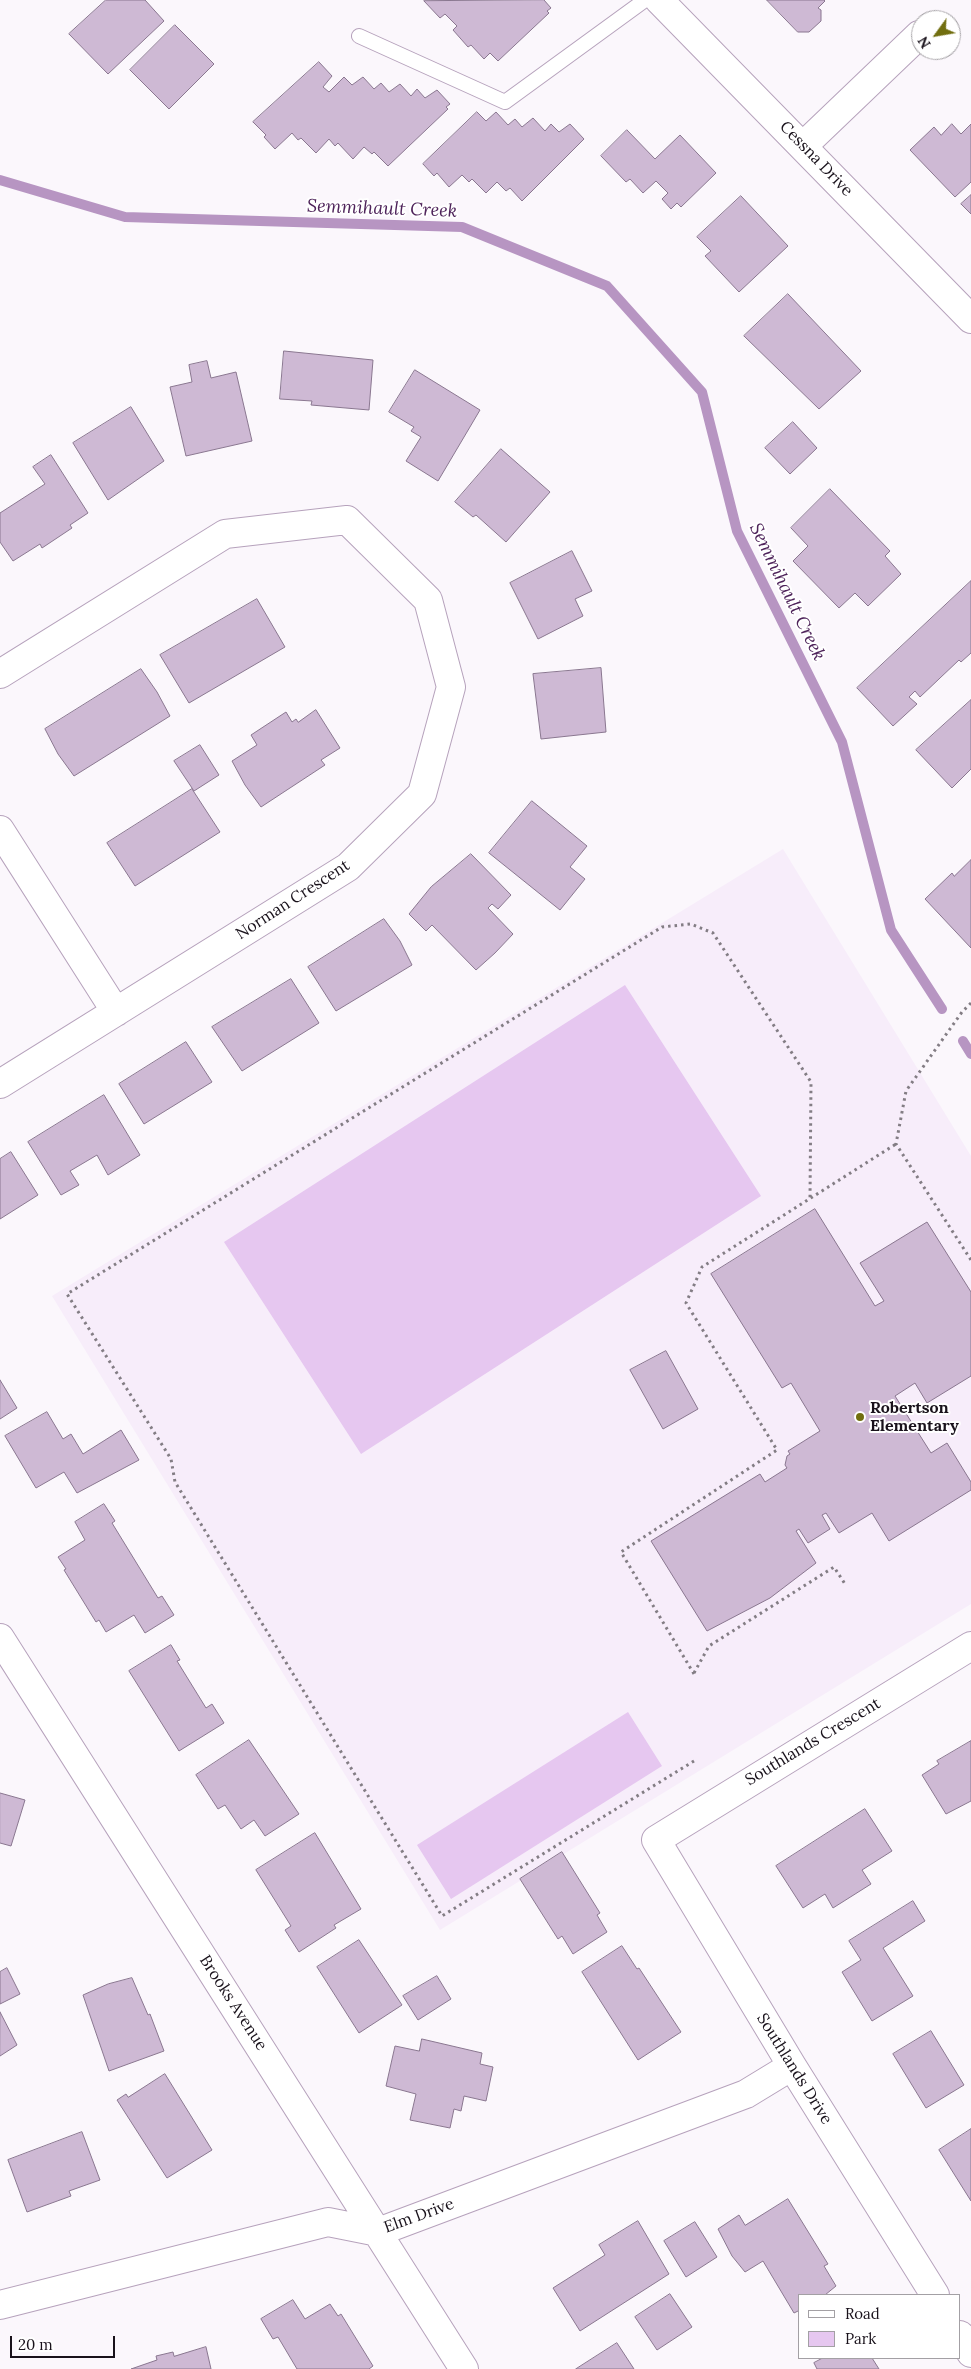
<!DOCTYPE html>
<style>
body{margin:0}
#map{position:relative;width:971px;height:2369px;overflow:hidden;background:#fbf7fc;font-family:Lora,serif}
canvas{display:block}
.legend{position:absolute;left:798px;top:2294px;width:162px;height:65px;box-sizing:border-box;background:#fff;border:1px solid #a3a0a4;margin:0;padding:6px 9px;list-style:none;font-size:15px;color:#19121b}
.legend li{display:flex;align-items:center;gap:10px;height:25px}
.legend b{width:25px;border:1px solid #a3a0a4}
.north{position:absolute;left:911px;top:10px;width:50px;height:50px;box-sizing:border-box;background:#fff;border:1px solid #a3a0a4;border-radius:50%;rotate:238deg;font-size:14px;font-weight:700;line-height:20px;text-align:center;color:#19121b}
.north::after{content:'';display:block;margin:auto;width:18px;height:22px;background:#716e0f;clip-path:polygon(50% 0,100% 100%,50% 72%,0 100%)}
.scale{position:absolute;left:10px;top:2336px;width:105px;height:22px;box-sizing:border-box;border:2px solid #19121b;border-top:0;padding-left:6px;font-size:15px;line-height:18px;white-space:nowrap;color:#19121b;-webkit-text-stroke:4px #fff;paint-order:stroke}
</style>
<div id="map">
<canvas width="971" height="2369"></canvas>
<ul class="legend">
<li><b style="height:6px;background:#fff"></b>Road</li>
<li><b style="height:14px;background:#e6c7f0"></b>Park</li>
</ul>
<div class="north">N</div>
<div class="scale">20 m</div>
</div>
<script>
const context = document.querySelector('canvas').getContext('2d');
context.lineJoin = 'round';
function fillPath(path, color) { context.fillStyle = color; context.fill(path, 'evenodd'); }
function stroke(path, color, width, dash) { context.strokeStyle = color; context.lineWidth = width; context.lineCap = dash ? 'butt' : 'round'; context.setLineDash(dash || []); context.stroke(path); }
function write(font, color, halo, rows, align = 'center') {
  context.font = font + ' Lora,serif'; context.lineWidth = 4; context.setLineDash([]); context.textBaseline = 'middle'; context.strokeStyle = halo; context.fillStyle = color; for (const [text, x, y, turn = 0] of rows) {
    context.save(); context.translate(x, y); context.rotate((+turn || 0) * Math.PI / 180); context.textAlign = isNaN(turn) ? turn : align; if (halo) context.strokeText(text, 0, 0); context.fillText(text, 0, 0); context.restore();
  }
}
const built = new Path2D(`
 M 783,849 L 971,1156 L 971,1604 L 440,1930 L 52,1296 Z`);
const green = new Path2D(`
 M 625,985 L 761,1196 L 361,1454 L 224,1242 Z
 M 628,1712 L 662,1766 L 451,1899 L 417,1845 Z`);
const stream = new Path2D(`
 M 0,180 L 125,217 L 462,227 L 607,286 L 702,392 L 737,531 L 842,742 L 891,930 L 942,1009
 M 963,1041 L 971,1054`);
const building = new Path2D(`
 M 106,0 L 145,0 L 164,21 L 108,74 L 69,34 Z
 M 544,0 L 551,8 L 547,11 L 549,13 L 498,61 L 490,53 L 484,59 L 471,45 L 468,47 L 453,30 L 457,26 L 445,14 L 440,18 L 424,1 Z
 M 767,0 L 824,0 L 825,1 L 818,8 L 821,10 L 821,21 L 809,32 L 798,32 Z
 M 175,25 L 214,64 L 169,109 L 130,70 Z
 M 319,62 L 332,76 L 323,87 L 329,92 L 344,77 L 352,85 L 363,77 L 374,89 L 381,83 L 389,92 L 400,84 L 411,96 L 417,89 L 425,98 L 437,90 L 450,104 L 446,107 L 448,109 L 388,166 L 374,152 L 372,154 L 364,147 L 353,159 L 338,143 L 335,146 L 329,139 L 316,153 L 301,138 L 298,140 L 292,133 L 275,149 L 264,137 L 266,135 L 253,122 Z
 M 477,112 L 486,121 L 496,112 L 508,125 L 515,119 L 522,127 L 533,118 L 545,131 L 551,124 L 559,132 L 570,124 L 584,139 L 522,201 L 510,188 L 506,191 L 497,182 L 486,193 L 472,179 L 469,182 L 462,175 L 449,187 L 437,173 L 434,176 L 423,164 Z
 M 952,124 L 961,134 L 971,124 L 971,182 L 955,197 L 910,150 L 934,127 L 941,135 Z
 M 627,130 L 655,159 L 680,135 L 716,173 L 681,207 L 677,203 L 671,209 L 662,199 L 668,193 L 656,181 L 643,193 L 630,179 L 626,182 L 601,156 Z
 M 971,195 L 971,214 L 961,204 Z
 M 741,196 L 788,246 L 739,292 L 705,256 L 711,251 L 697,237 Z
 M 788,294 L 861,371 L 819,409 L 744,336 Z
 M 284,351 L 373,360 L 369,410 L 311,405 L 312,401 L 280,399 Z
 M 207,361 L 211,378 L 236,372 L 252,441 L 186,456 L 170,387 L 192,382 L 189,365 Z
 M 415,370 L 480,410 L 438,481 L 406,461 L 421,437 L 411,431 L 414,427 L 389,412 Z
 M 131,407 L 164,461 L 108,500 L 73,443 Z
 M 793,422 L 817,448 L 790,474 L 765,448 Z
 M 501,449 L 550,492 L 506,542 L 476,515 L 473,517 L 455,502 Z
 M 51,455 L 88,513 L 70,525 L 72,528 L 42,548 L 40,544 L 13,561 L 0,542 L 0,513 L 45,484 L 33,467 Z
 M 830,489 L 890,551 L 885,556 L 901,574 L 868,606 L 855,593 L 839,608 L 793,561 L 808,546 L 791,528 Z
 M 572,551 L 592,591 L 575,599 L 583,616 L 538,639 L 510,583 Z
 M 971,581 L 971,653 L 961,662 L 959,660 L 920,697 L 915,691 L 909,697 L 917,704 L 893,726 L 857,688 Z
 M 257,599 L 285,647 L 189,703 L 160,655 Z
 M 601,668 L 606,732 L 541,739 L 533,674 Z
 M 141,669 L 157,692 L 170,716 L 74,776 L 58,754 L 45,729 Z
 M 971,700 L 971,769 L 952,788 L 916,750 Z
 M 316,710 L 340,748 L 321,760 L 325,765 L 261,807 L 245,785 L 232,761 L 257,745 L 251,735 L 286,712 L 292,722 L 296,719 L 298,722 Z
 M 200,745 L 219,775 L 194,791 L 174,761 Z
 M 192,789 L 220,832 L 135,886 L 107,843 Z
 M 532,801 L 587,846 L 570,867 L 585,879 L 560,910 L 489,853 Z
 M 471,854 L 511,895 L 498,909 L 492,904 L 488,908 L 513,934 L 495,953 L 476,970 L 432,925 L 426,931 L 409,914 L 431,887 Z
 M 971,860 L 971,948 L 925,899 L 952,873 L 954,876 Z
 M 384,919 L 400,941 L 412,965 L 336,1011 L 308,967 Z
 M 291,979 L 319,1023 L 242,1071 L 212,1027 Z
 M 186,1042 L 212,1082 L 144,1124 L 119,1084 Z
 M 104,1095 L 140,1155 L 108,1175 L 97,1155 L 70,1171 L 79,1185 L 61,1195 L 28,1142 Z
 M 11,1152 L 38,1195 L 0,1219 L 0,1159 Z
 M 815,1209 L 875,1306 L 884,1301 L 860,1263 L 927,1222 L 971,1292 L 971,1376 L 927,1403 L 915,1383 L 895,1396 L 931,1453 L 947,1443 L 971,1482 L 971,1490 L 889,1541 L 872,1513 L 839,1533 L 826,1513 L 822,1515 L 830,1529 L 808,1543 L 799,1529 L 796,1531 L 816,1563 L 770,1598 L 707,1631 L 651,1541 L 760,1474 L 765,1482 L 787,1468 L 785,1465 L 787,1456 L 790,1454 L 788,1451 L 820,1431 L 791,1383 L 782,1388 L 711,1274 Z
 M 666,1351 L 698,1409 L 663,1429 L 630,1370 Z
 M 0,1380 L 17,1408 L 0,1419 Z
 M 47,1412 L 63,1439 L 71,1434 L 83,1454 L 121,1430 L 139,1460 L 77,1493 L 64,1472 L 36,1488 L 5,1436 Z
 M 104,1504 L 115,1521 L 112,1523 L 158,1598 L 162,1596 L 174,1615 L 145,1633 L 134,1615 L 106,1632 L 99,1620 L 96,1622 L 64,1570 L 66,1569 L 58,1557 L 85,1540 L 75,1522 Z
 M 171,1645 L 180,1660 L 177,1661 L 206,1708 L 212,1704 L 224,1723 L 179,1751 L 129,1671 Z
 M 249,1740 L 299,1814 L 265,1836 L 254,1820 L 241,1829 L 225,1805 L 218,1809 L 196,1775 Z
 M 971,1741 L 971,1801 L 946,1814 L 922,1775 L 939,1764 L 937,1761 Z
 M 0,1793 L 25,1800 L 11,1846 L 0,1843 Z
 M 865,1809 L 892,1851 L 862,1870 L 871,1884 L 833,1908 L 825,1894 L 803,1908 L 776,1866 Z
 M 315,1833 L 361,1909 L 334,1925 L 336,1928 L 299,1952 L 285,1930 L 291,1926 L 256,1870 Z
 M 562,1852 L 600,1913 L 597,1915 L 607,1932 L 573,1954 L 562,1936 L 558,1939 L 520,1879 Z
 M 913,1901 L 925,1921 L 883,1948 L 913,1996 L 872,2021 L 842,1972 L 861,1960 L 849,1941 Z
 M 359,1940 L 402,2005 L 359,2033 L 317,1967 Z
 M 622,1946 L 637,1969 L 639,1968 L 681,2032 L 638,2060 L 582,1972 Z
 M 7,1968 L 20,1994 L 0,2004 L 0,1972 Z
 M 437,1976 L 451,1999 L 418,2020 L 403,1996 Z
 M 132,1978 L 148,2015 L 150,2014 L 164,2051 L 109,2071 L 83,1995 L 108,1984 Z
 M 0,2012 L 17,2045 L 0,2056 Z
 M 931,2031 L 964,2085 L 926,2108 L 893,2054 Z
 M 422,2039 L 482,2053 L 480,2064 L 493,2067 L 486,2101 L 464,2096 L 461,2111 L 454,2109 L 450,2128 L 410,2120 L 416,2094 L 386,2086 L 395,2046 L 419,2051 Z
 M 165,2074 L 212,2150 L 167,2178 L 117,2100 L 126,2094 L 128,2097 Z
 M 971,2129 L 971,2201 L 939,2150 Z
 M 82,2132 L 100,2180 L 69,2191 L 71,2196 L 27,2212 L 8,2160 Z
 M 788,2199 L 828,2264 L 824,2266 L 836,2286 L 825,2295 L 800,2295 L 800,2310 L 794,2313 L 763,2261 L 745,2272 L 732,2256 L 718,2229 L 739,2215 L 745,2225 Z
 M 638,2221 L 669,2274 L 580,2331 L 553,2288 L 605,2255 L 599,2245 Z
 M 695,2222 L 717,2257 L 686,2277 L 664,2241 Z
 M 670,2294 L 692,2327 L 657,2350 L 635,2317 Z
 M 293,2300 L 305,2319 L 330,2304 L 338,2316 L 341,2314 L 373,2366 L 369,2369 L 297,2369 L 278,2337 L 273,2339 L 261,2319 Z
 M 617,2343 L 634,2369 L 576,2369 Z
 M 206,2347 L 211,2369 L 131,2369 L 157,2360 L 156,2356 L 173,2352 L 174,2356 Z
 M 823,2358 L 872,2358 L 879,2369 L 817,2369 L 814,2363 Z`);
const path = new Path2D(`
 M 971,1003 L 962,1012 L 906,1091 L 896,1144 L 971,1260
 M 694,1673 L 709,1646 L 834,1567 L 845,1584
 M 694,1674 L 621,1552 L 777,1450 L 686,1303 L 702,1267 L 896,1144
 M 694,1761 L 442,1916 L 175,1482 L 171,1459 L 67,1294 L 662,927 L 691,924 L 713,933 L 811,1082 L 810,1199`);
const service = new Path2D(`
 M 359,36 L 505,102 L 645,0`);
const minor = new Path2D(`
 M 659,0 L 971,319
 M 803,146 L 919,35
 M 0,674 L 225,534 L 347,520 L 428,600 L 451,687 L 422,794 L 348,867 L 0,1084
 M 0,830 L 116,1012
 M 0,1638 L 464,2369
 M 935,2295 L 792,2066 L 656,1840 L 971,1646
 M 0,2305 L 328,2222 L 378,2232 L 746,2094 L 792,2066
 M 960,2335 L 971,2353`);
const markers = [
 [860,1417,5,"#716e0f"]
];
const streetNames = [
 ["Cessna Drive",816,159,46],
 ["Norman Crescent",293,900,-33],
 ["Southlands Crescent",813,1742,-31],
 ["Brooks Avenue",233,2003,57],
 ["Southlands Drive",794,2069,58],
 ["Elm Drive",419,2216,-20]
];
const poiNames = [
 ["Robertson",870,1408],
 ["Elementary",870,1426]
];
const waterNames = [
 ["Semmihault Creek",382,209,2],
 ["Semmihault Creek",787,592,64]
];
fillPath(built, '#f7edfa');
fillPath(green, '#e6c7f0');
stroke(stream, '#b795c2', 10);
fillPath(building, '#ceb9d4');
stroke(building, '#8a7790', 1);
stroke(service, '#b6a2bc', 16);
stroke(minor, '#b6a2bc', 30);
stroke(path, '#837d84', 3, [2.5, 4]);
stroke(service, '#fff', 14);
stroke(minor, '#fff', 28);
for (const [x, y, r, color] of markers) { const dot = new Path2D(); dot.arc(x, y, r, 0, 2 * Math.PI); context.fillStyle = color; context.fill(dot); stroke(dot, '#fff', 2); }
write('16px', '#19121b', '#fff', streetNames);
write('bold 16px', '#19121b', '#fff', poiNames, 'left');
write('italic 18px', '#4e235a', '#fff', waterNames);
</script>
